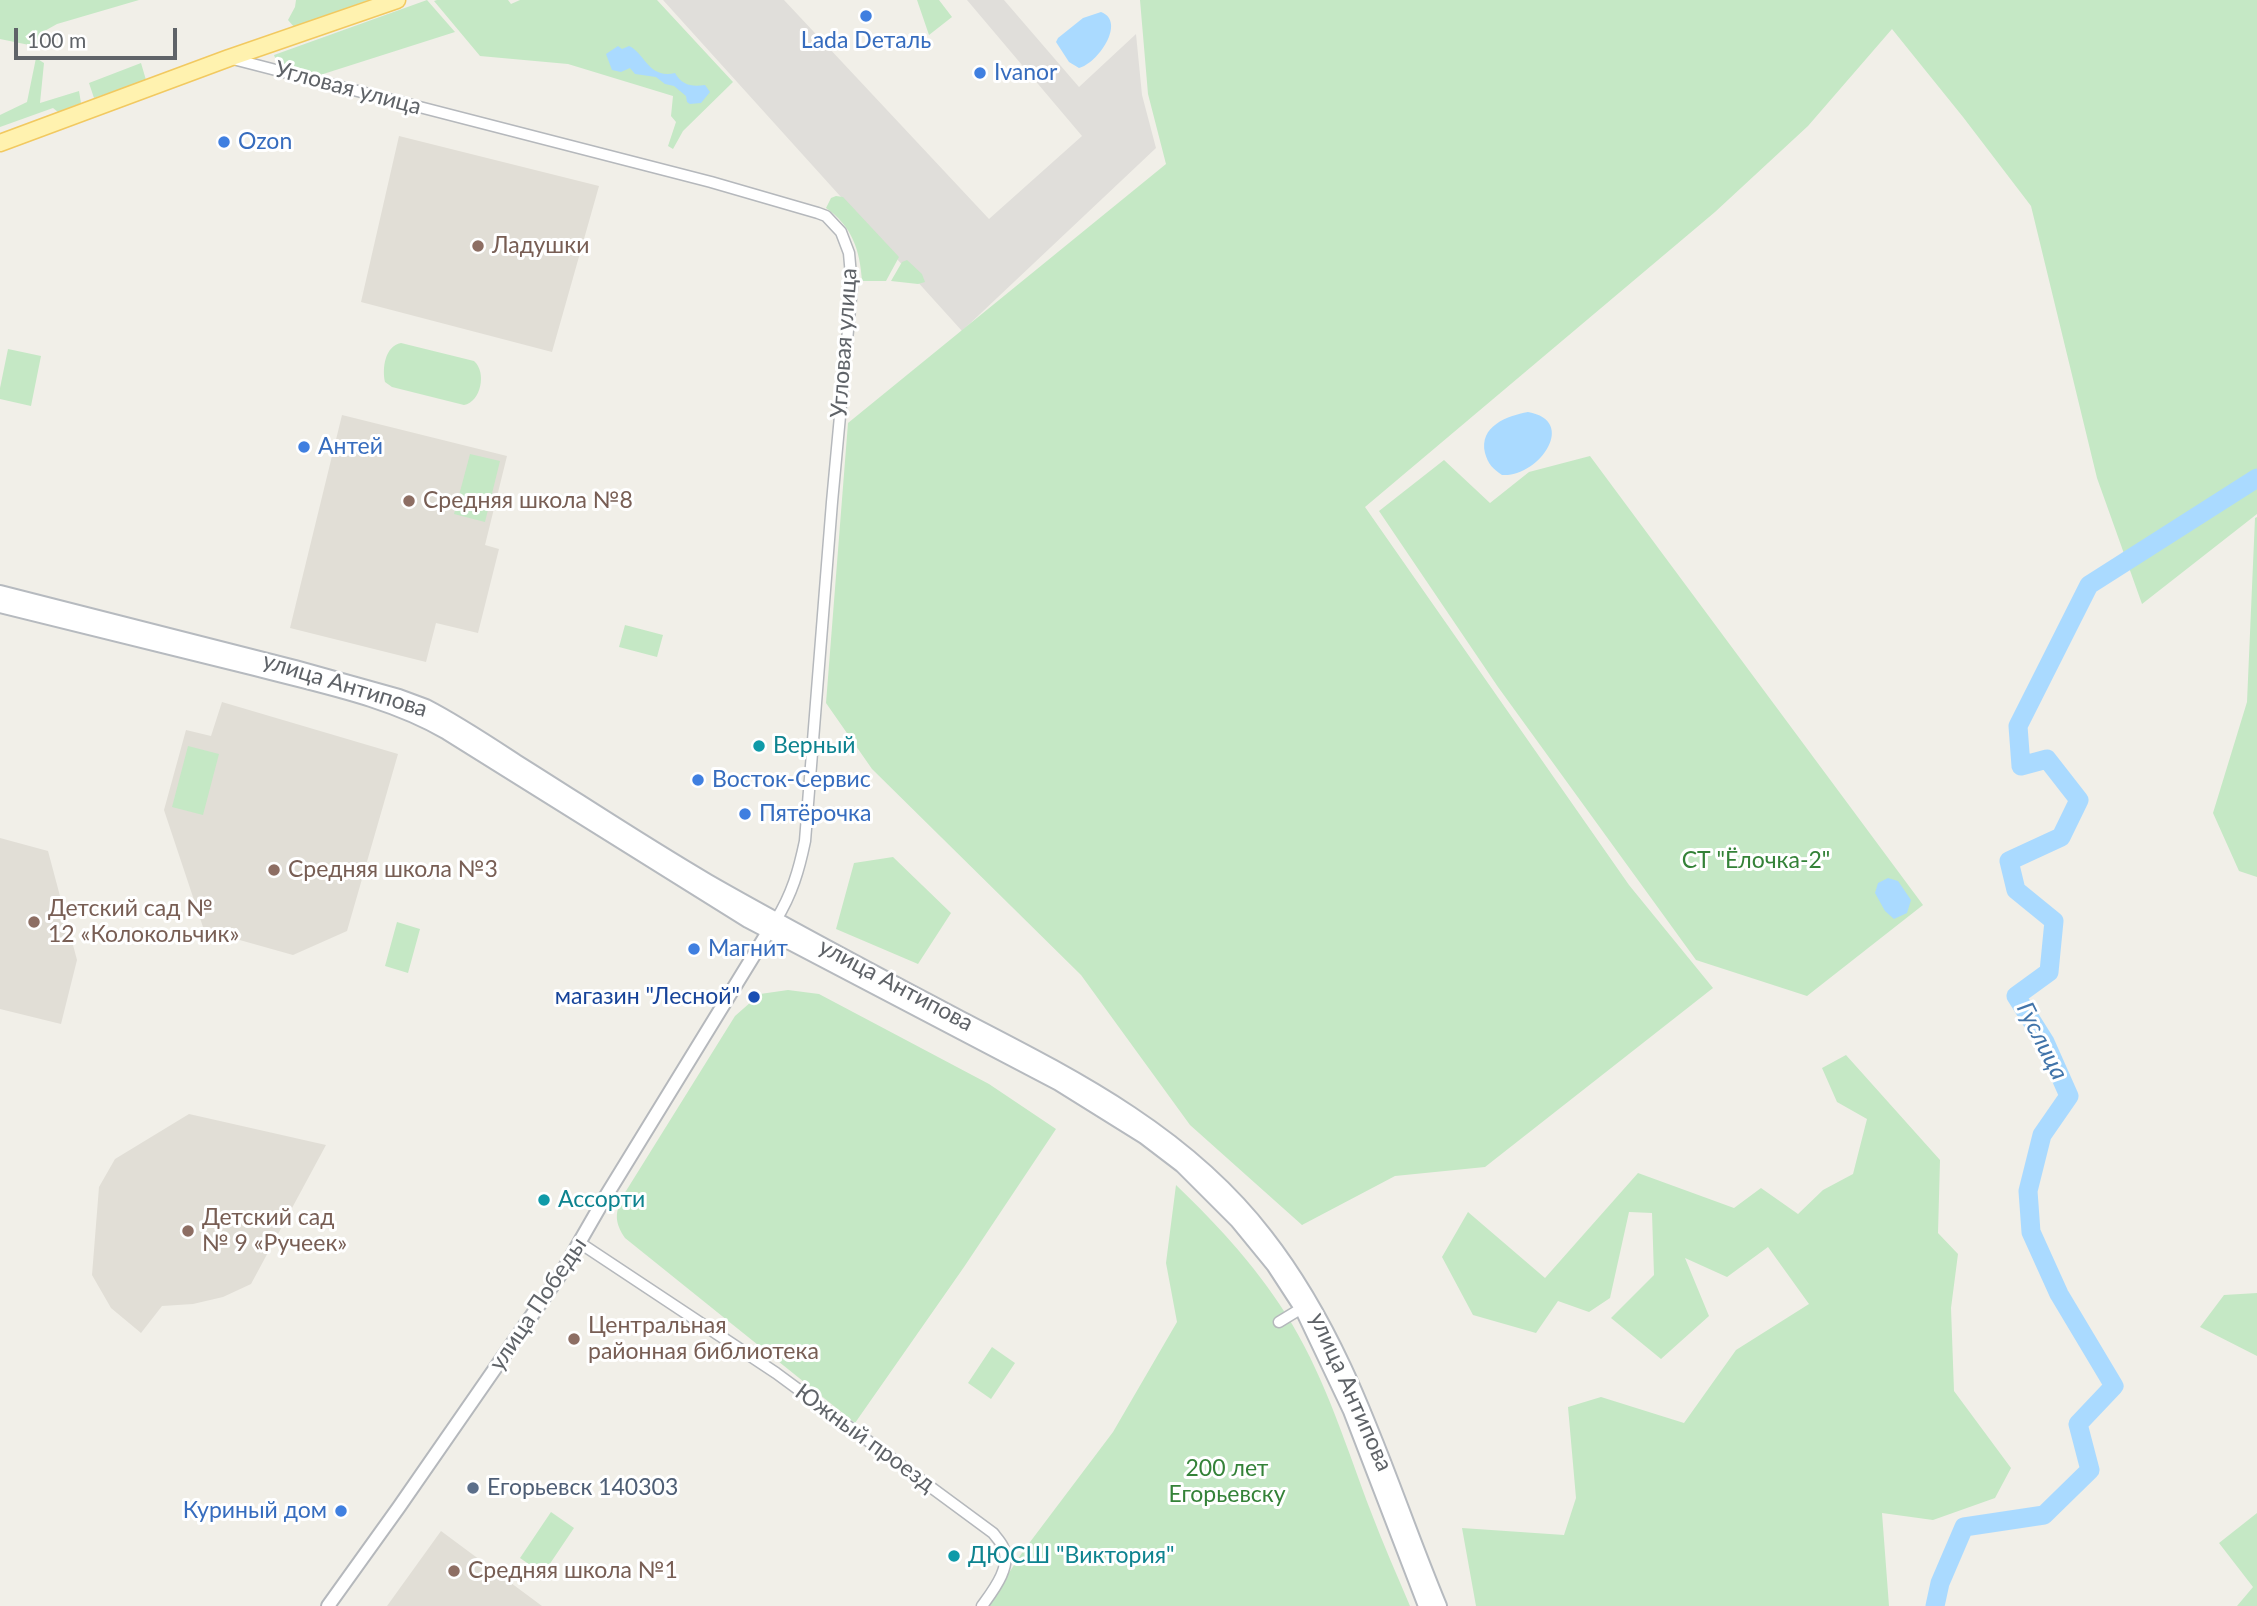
<!DOCTYPE html>
<meta charset="utf-8">
<style>
body{margin:0}
#map{position:relative;width:2257px;height:1606px;overflow:hidden;background:#f1efe8;font-family:Lato,sans-serif}
canvas{display:block}
.scale{position:absolute;left:14px;top:28px;width:163px;height:32px;box-sizing:border-box;border:4px solid #5f6368;border-top:0;padding-left:9px;font-size:21px;line-height:24px;white-space:nowrap;color:#5f6368;-webkit-text-stroke:5px #fff;paint-order:stroke}
</style>
<div id="map">
<canvas width="2257" height="1606"></canvas>
<div class="scale">100 m</div>
</div>
<script>
const context = document.querySelector('canvas').getContext('2d');
context.lineJoin = 'round';
function fillPath(path, color) { context.fillStyle = color; context.fill(path, 'evenodd'); }
function stroke(path, color, width, dash) { context.strokeStyle = color; context.lineWidth = width; context.lineCap = dash ? 'butt' : 'round'; context.setLineDash(dash || []); context.stroke(path); }
function write(font, color, halo, rows, align = 'center') {
  context.font = font + ' Lato,sans-serif'; context.lineWidth = 6; context.setLineDash([]); context.textBaseline = 'middle'; context.strokeStyle = halo; context.fillStyle = color; for (const [text, x, y, turn = 0] of rows) {
    context.save(); context.translate(x, y); context.rotate((+turn || 0) * Math.PI / 180); context.textAlign = isNaN(turn) ? turn : align; if (halo) context.strokeText(text, 0, 0); context.fillText(text, 0, 0); context.restore();
  }
}
const industrial = new Path2D(`
 M 663,0 L 784,0 L 989,219 L 1082,136 L 967,0 L 1004,0 L 1079,87 L 1136,34 L 1142,95 L 1156,148 L 962,331 Z`);
const education = new Path2D(`
 M 399,136 L 599,186 L 552,352 L 361,302 Z
 M 342,415 L 507,456 L 485,545 L 499,549 L 478,633 L 436,623 L 426,662 L 290,628 Z
 M 222,702 L 398,754 L 347,931 L 293,955 L 204,930 L 164,810 L 186,730 L 211,736 Z
 M 0,838 L 48,851 L 77,960 L 61,1024 L 0,1009 Z
 M 189,1114 L 326,1145 L 251,1284 L 223,1297 L 193,1304 L 162,1306 L 141,1333 L 111,1308 L 92,1275 L 99,1187 L 115,1159 Z
 M 441,1531 L 542,1606 L 387,1606 Z`);
const green = new Path2D(`
 M 0,0 L 139,0 L 57,24 L 41,33 L 39,47 L 0,39 Z
 M 296,0 L 369,0 L 294,27 L 288,20 L 295,7 Z
 M 427,0 L 455,32 L 317,76 L 278,65 L 274,55 Z
 M 437,0 L 508,0 L 511,4 L 520,0 L 657,0 L 733,82 L 683,131 L 673,149 L 668,146 L 676,122 L 671,116 L 673,96 L 568,64 L 480,56 L 434,1 Z
 M 917,0 L 939,0 L 952,17 L 929,35 Z
 M 1140,0 L 2257,0 L 2257,514 L 2142,604 L 2097,478 L 2031,206 L 1963,117 L 1892,29 L 1808,126 L 1715,212 L 1365,507 L 1629,885 L 1713,988 L 1485,1167 L 1395,1176 L 1302,1225 L 1190,1125 L 1081,975 L 872,769 L 826,703 L 848,423 L 1166,164 L 1148,94 Z
 M 36,58 L 44,63 L 40,103 L 79,91 L 81,103 L 58,112 L 53,108 L 0,127 L 0,115 L 27,102 Z
 M 141,63 L 146,80 L 94,98 L 89,83 Z
 M 836,196 L 843,197 L 899,257 L 886,281 L 862,281 C 860,250 852,226 826,208 L 831,198 Z
 M 907,260 L 922,274 L 925,282 L 918,284 L 891,281 L 902,262 Z
 M 401,343 L 474,361 C 487,372 481,402 464,405 L 392,387 L 385,382 C 382,368 385,346 401,343 Z
 M 8,349 L 41,356 L 31,406 L 0,399 L 0,388 Z
 M 470,454 L 500,461 L 485,522 L 454,514 Z
 M 1590,456 L 1923,905 L 1807,996 L 1696,960 L 1498,687 L 1379,511 L 1444,460 L 1490,503 L 1529,472 Z
 M 2257,517 L 2257,877 L 2239,871 L 2213,813 L 2247,702 L 2255,518 Z
 M 625,625 L 663,635 L 657,657 L 619,647 Z
 M 188,746 L 219,754 L 203,815 L 172,807 Z
 M 893,857 L 951,913 L 918,964 L 836,929 L 854,863 Z
 M 397,922 L 420,929 L 408,973 L 385,966 Z
 M 788,990 L 819,994 L 989,1084 L 1056,1129 L 964,1267 L 855,1423 L 625,1238 C 615,1223 615,1215 621,1199 L 735,1016 L 760,994 Z
 M 1846,1055 L 1940,1160 L 1938,1233 L 1958,1254 L 1951,1308 L 1954,1391 L 2011,1468 L 1995,1498 L 1933,1520 L 1882,1513 L 1889,1606 L 1476,1606 L 1462,1528 L 1564,1535 L 1576,1498 L 1568,1407 L 1601,1397 L 1684,1423 L 1736,1350 L 1809,1304 L 1768,1247 L 1727,1277 L 1685,1258 L 1709,1316 L 1661,1359 L 1611,1318 L 1654,1275 L 1652,1213 L 1629,1212 L 1610,1298 L 1589,1312 L 1558,1301 L 1536,1333 L 1473,1315 L 1442,1257 L 1468,1212 L 1545,1278 L 1638,1173 L 1734,1208 L 1761,1188 L 1798,1214 L 1823,1190 L 1853,1174 L 1867,1119 L 1837,1102 L 1822,1068 Z
 M 1176,1185 C 1220,1227 1261,1272 1292,1324 C 1327,1383 1347,1449 1371,1512 C 1383,1544 1397,1575 1410,1606 L 987,1606 L 1024,1550 L 1113,1432 L 1177,1322 L 1166,1263 Z
 M 2257,1293 L 2257,1356 L 2200,1327 L 2224,1295 Z
 M 992,1347 L 1015,1363 L 991,1399 L 968,1383 Z
 M 551,1512 L 574,1528 L 543,1574 L 520,1558 Z
 M 2257,1513 L 2257,1606 L 2237,1606 L 2253,1587 L 2219,1543 Z`);
const water = new Path2D(`
 M 1101,12 C 1127,22 1097,64 1079,68 L 1069,62 L 1056,42 L 1058,38 L 1083,18 Z
 M 618,46 L 622,49 L 629,46 C 645,53 648,79 675,73 C 682,85 691,87 705,85 L 710,92 L 701,103 L 690,104 L 687,102 L 686,96 L 674,86 L 665,84 L 656,77 L 635,74 L 630,68 L 621,72 L 612,70 L 606,54 Z
 M 1528,412 C 1579,421 1538,478 1502,475 C 1493,469 1488,464 1485,453 C 1479,426 1507,416 1528,412 Z
 M 1888,878 L 1898,881 L 1911,900 L 1907,913 L 1894,919 L 1885,911 L 1875,893 L 1878,883 Z`);
const river = new Path2D(`
 M 1935,1606 L 1940,1583 L 1964,1527 L 2044,1515 L 2090,1470 L 2078,1424 L 2114,1386 L 2059,1294 L 2031,1232 L 2028,1191 L 2042,1135 L 2069,1096 L 2045,1042 L 2016,996 L 2049,972 L 2054,921 L 2016,890 L 2009,861 L 2061,837 L 2079,800 L 2047,759 L 2021,766 L 2018,726 L 2089,585 L 2257,478`);
const minor = new Path2D(`
 M 233,59 L 711,182 L 818,213 L 826,216 L 841,232 L 849,253 L 852,287 L 832,502 L 805,841 C 799,870 792,894 776,920
 M 580,1243 L 776,1373 L 993,1533 C 996,1537 1001,1542 1003,1547 C 1013,1566 992,1592 982,1606
 M 1279,1322 L 1302,1308`);
const tertiary = new Path2D(`
 M 328,1606 L 399,1507 L 564,1269 L 606,1196 L 773,924`);
const secondary = new Path2D(`
 M 0,593 L 295,668 L 399,697 L 426,707 C 457,723 487,743 516,762 C 580,802 643,844 708,882 C 790,929 874,973 957,1017 C 1071,1076 1185,1132 1265,1236 C 1351,1346 1386,1479 1439,1606
 M 0,605 C 85,626 170,647 255,668 C 319,685 389,698 447,732 L 748,920 L 1059,1083 L 1144,1136 L 1182,1165 L 1238,1221 L 1274,1265 L 1302,1308 L 1351,1411 L 1426,1606`);
const primary = new Path2D(`
 M 0,143 L 229,58 L 397,0`);
const markers = [
 [866,16,7,"#3f7fe0"],
 [980,73,7,"#3f7fe0"],
 [224,142,7,"#3f7fe0"],
 [478,246,7,"#8d6e63"],
 [304,447,7,"#3f7fe0"],
 [409,501,7,"#8d6e63"],
 [759,746,7,"#0f9aa8"],
 [698,780,7,"#3f7fe0"],
 [745,814,7,"#3f7fe0"],
 [274,870,7,"#8d6e63"],
 [34,922,7,"#8d6e63"],
 [694,949,7,"#3f7fe0"],
 [754,997,7,"#1a4fb4"],
 [544,1200,7,"#0f9aa8"],
 [188,1231,7,"#8d6e63"],
 [574,1339,7,"#8d6e63"],
 [473,1488,7,"#5c6f8a"],
 [341,1511,7,"#3f7fe0"],
 [954,1556,7,"#0f9aa8"],
 [454,1571,7,"#8d6e63"]
];
const shopNames = [
 ["Lada Dеталь",866,41,"center"],
 ["Ivanor",994,73],
 ["Ozon",238,142],
 ["Антей",318,447],
 ["Восток-Сервис",712,780],
 ["Пятёрочка",759,814],
 ["Магнит",708,949],
 ["Куриный дом",327,1511,"right"]
];
const streetNames = [
 ["Угловая улица",348,88,15],
 ["Угловая улица",844,343,-86],
 ["улица Антипова",345,685,17],
 ["улица Антипова",896,985,28],
 ["улица Победы",538,1304,-56],
 ["улица Антипова",1351,1392,66],
 ["Южный проезд",865,1438,36]
];
const educationNames = [
 ["Ладушки",492,246],
 ["Средняя школа №8",423,501],
 ["Средняя школа №3",288,870],
 ["Детский сад №",48,909],
 ["12 «Колокольчик»",48,935],
 ["Детский сад",202,1218],
 ["№ 9 «Ручеек»",202,1244],
 ["Центральная",588,1326],
 ["районная библиотека",588,1352],
 ["Средняя школа №1",468,1571]
];
const cultureNames = [
 ["Верный",773,746],
 ["Ассорти",558,1200],
 ["ДЮСШ \"Виктория\"",968,1556]
];
const parkNames = [
 ["СТ \"Ёлочка-2\"",1756,861],
 ["200 лет",1227,1469],
 ["Егорьевску",1227,1495]
];
const transitNames = [
 ["магазин \"Лесной\"",740,997]
];
const serviceNames = [
 ["Егорьевск 140303",487,1488]
];
const waterNames = [
 ["Гуслица",2042,1041,63]
];
fillPath(industrial, '#e0deda');
fillPath(education, '#e1ded6');
fillPath(green, '#c5e8c5');
fillPath(water, '#aadaff');
stroke(river, '#aadaff', 19);
stroke(minor, '#b5b8bc', 13);
stroke(tertiary, '#b5b8bc', 16);
stroke(secondary, '#b6babf', 18);
stroke(primary, '#f2c960', 19);
stroke(minor, '#fff', 10);
stroke(tertiary, '#fff', 12);
stroke(secondary, '#fff', 14);
stroke(primary, '#fff2af', 16);
for (const [x, y, r, color] of markers) { const dot = new Path2D(); dot.arc(x, y, r, 0, 2 * Math.PI); context.fillStyle = color; context.fill(dot); stroke(dot, '#fff', 2.5); }
write('23px', '#366cbe', '#fff', shopNames, 'left');
write('23px', '#5f6368', '#fff', streetNames);
write('23px', '#785e54', '#fff', educationNames, 'left');
write('23px', '#0d838f', '#fff', cultureNames, 'left');
write('23px', '#348238', '#fff', parkNames);
write('23px', '#164399', '#fff', transitNames, 'right');
write('23px', '#4e5e75', '#fff', serviceNames, 'left');
write('italic 24px', '#4174aa', '#fff', waterNames);
</script>
